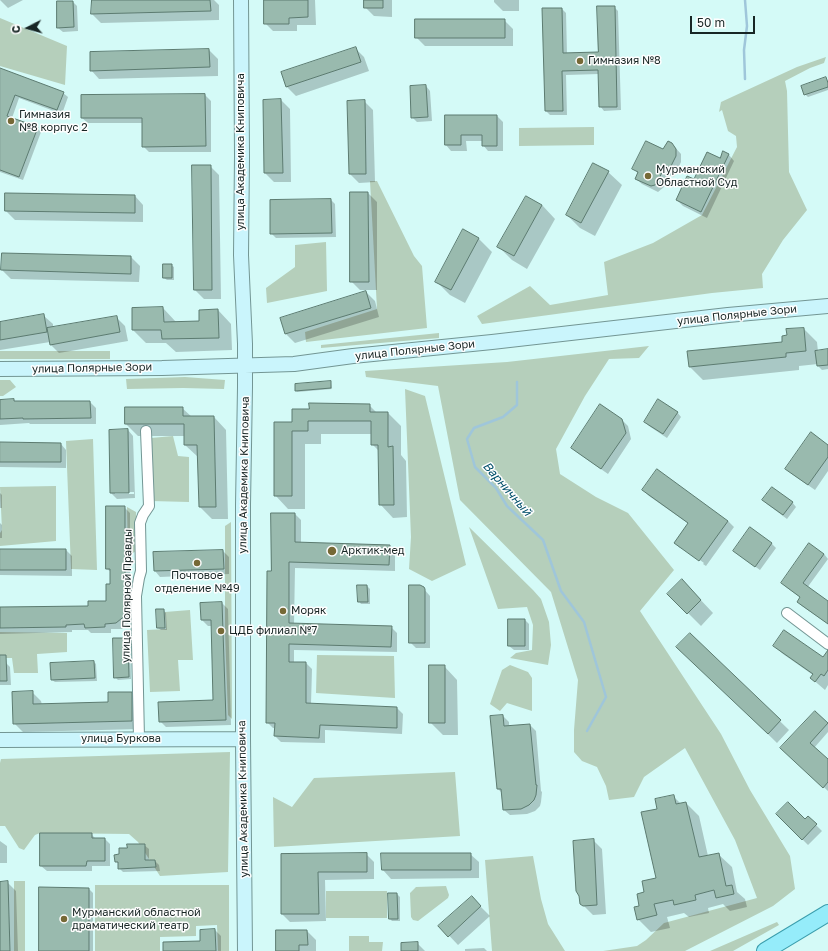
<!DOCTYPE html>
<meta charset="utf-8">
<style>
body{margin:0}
#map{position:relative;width:828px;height:951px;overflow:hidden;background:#d4faf7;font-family:"Golos Text",sans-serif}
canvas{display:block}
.north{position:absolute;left:8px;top:8px;width:40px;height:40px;-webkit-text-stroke:3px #fefefe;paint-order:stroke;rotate:264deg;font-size:11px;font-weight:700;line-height:16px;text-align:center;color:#182625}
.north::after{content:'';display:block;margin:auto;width:14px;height:18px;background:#182625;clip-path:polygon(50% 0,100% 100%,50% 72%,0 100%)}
.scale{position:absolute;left:690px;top:16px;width:65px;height:18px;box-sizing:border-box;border:2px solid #182625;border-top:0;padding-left:5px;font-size:12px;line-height:14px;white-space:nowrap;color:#182625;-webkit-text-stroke:3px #fefefe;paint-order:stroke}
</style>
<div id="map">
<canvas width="828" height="951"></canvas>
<div class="north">С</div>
<div class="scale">50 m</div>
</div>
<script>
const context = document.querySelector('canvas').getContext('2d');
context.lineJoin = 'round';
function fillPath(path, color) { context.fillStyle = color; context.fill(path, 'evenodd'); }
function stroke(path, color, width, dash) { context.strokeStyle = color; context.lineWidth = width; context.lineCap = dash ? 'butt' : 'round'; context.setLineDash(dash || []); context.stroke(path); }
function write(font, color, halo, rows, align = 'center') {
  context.font = font + ' "Golos Text",sans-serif'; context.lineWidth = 3; context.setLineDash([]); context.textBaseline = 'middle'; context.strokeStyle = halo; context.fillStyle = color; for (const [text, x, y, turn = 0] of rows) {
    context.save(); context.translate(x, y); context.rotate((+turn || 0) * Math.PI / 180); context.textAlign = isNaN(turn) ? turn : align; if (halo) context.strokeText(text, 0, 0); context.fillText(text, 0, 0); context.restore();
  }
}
const green = new Path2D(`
 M 0,18 L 67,46 L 65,85 L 0,66 Z
 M 826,57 L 824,63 L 810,68 L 785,81 L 787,91 L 789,172 L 807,210 L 783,240 L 762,274 L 763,288 L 712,293 L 482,324 L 477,316 L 530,286 L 550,305 L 608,295 L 604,262 L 653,243 L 702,215 L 737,147 L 736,136 L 728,131 L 722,110 L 719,112 L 721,102 L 797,67 Z
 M 594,127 L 594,145 L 519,146 L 519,128 Z
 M 370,181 L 377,181 L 414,256 L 422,266 L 427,328 L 306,342 L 305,332 L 377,309 Z
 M 326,242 L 327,291 L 267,303 L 266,288 L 295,267 L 295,245 Z
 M 439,333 L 439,338 L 321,348 L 321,345 Z
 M 649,346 L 639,358 L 609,359 L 585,396 L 556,449 L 560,474 L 596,497 L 628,513 L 674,570 L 640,611 L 721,734 L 750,790 L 790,856 L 795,889 L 773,906 L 685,951 L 603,951 L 637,946 L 646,940 L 664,923 L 757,898 L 735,840 L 685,748 L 644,777 L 634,797 L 609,800 L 606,786 L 597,767 L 582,761 L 574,752 L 574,730 L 578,680 L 551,592 L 460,500 L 438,386 L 366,377 L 365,371 L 507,362 Z
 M 0,351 L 110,351 L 110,359 L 0,359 Z
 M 185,377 L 225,380 L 224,389 L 183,388 L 127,389 L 126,379 Z
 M 0,380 L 10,380 L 16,387 L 3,396 L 0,396 Z
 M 405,389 L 425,396 L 466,565 L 432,581 L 409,569 L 411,537 Z
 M 173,436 L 178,456 L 189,457 L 189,502 L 151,501 L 151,438 Z
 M 93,439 L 97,570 L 71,569 L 66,441 Z
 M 56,486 L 56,541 L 0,546 L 0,533 L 2,530 L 0,487 Z
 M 127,507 L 136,512 L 137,551 L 128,555 Z
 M 231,522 L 232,719 L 228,715 L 225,632 L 225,526 Z
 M 469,527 L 533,590 L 541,599 L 549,622 L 551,645 L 548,665 L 510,658 L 516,653 L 532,650 L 533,625 L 527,607 L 498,609 Z
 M 190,610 L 193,660 L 178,660 L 180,691 L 150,692 L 147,630 L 166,629 L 165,612 Z
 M 0,632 L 67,633 L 67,652 L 37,654 L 38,673 L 14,673 L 12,658 L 0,658 Z
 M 317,655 L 394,656 L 395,698 L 316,693 Z
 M 510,665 L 528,672 L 532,678 L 532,711 L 507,703 L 500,711 L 490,704 L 502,670 Z
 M 230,752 L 228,872 L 160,876 L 138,842 L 129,834 L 40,833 L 35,835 L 24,850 L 19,848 L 5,826 L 0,826 L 0,763 L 1,759 Z
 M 455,772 L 460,836 L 274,847 L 273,797 L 292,807 L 314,778 Z
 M 533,856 L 541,899 L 548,924 L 565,951 L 492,951 L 485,860 Z
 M 14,881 L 25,881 L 25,951 L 14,951 Z
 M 95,885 L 229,885 L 229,951 L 218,951 L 217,925 L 196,926 L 196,936 L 160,937 L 160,951 L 95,951 Z
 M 446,886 L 449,895 L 448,898 L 418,921 L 413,920 L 411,917 L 410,893 L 416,887 Z
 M 326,891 L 387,891 L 387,918 L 326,918 Z
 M 777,922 L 779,925 L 733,951 L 710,951 Z
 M 349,936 L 369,936 L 369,942 L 383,942 L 382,951 L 349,951 Z`);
const shadow = new Path2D(`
 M 0,0 L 23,0 L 8,8 Z
 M 93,0 L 214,0 L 219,5 L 219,20 L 101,23 L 92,14 Z
 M 265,0 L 315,0 L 316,25 L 297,25 L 297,31 L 273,31 L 265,23 Z
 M 365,0 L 392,0 L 392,17 L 374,16 L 365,7 Z
 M 494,0 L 519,0 L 519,11 L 503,11 L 494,2 Z
 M 73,2 L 77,6 L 78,31 L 63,32 L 58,28 Z
 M 614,7 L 618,11 L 621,110 L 604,111 L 600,106 L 599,74 L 566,75 L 567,115 L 550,115 L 546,111 L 562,9 L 566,13 L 567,54 L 599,53 Z
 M 504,20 L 513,29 L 513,46 L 425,46 L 416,37 Z
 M 355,48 L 364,57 L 369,71 L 296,96 L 287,87 L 283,73 Z
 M 209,50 L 218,59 L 218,76 L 99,79 L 91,70 Z
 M 0,69 L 63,93 L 68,97 L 62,114 L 19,98 L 12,118 L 37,128 L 41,132 L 23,180 L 0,172 Z
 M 826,78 L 828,81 L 828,90 L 808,97 L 805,94 Z
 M 426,86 L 430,91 L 432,121 L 417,122 L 412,117 Z
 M 205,95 L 211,101 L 211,152 L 149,152 L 143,146 L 143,123 L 88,123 L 82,118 Z
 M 281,100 L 290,109 L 291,182 L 274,182 L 265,173 Z
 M 364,101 L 373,110 L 375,182 L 359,183 L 350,174 Z
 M 446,116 L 497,116 L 503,122 L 503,151 L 488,151 L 483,145 L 483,141 L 466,141 L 467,151 L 451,151 L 446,145 Z
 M 672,144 L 681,154 L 681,162 L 674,177 L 669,175 L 664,187 L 658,192 L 642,184 L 636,179 L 638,173 L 633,168 L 664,150 Z
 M 723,152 L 729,155 L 734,161 L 707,218 L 683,206 L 677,200 L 695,181 L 720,159 Z
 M 210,166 L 219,175 L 221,299 L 204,299 L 195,290 Z
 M 608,172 L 622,185 L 595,236 L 580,228 L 567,215 Z
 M 368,193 L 377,202 L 377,290 L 360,290 L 351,281 Z
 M 135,196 L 143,205 L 143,222 L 15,220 L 6,211 Z
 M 331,200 L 335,204 L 336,237 L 276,238 L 271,233 Z
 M 542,205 L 555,219 L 527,269 L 512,260 L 499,247 Z
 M 464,231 L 479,239 L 492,252 L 465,303 L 450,295 L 436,281 Z
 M 3,254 L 131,257 L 140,266 L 139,282 L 11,279 L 2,270 Z
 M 171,265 L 174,267 L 174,280 L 167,280 L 164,278 Z
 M 366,292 L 375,301 L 379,317 L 295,343 L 286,334 L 281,319 Z
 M 163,308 L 176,322 L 200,322 L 218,310 L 231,324 L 232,350 L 176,352 L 166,343 L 146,343 L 133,330 Z
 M 44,316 L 53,324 L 53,328 L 116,317 L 125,326 L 128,341 L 59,353 L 50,344 L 50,342 L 0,350 L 0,323 Z
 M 804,329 L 817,342 L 818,352 L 828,350 L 828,369 L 822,370 L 818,366 L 818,364 L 799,366 L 799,370 L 703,380 L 690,367 L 783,343 Z
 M 330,382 L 331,383 L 332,389 L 297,392 L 296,391 Z
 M 14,400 L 16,402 L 90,402 L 96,408 L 96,424 L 30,424 L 29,423 L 0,425 L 0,401 Z
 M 369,405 L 377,413 L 388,413 L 401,426 L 401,455 L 406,461 L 407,517 L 393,518 L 380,504 L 379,451 L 372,444 L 372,434 L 321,434 L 321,444 L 305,444 L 305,509 L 288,509 L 275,495 L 293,423 L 310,410 Z
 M 182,408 L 192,417 L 214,417 L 226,430 L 228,519 L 212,519 L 200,507 L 198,457 L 185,445 L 185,436 L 138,436 L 126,424 Z
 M 677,412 L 681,417 L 667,438 L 649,426 L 645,422 Z
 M 622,420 L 628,426 L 631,439 L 608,474 L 578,453 L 572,448 Z
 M 128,430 L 133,436 L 135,498 L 117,499 L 111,493 ZM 115,492 L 134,492 L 134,494 L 115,494 Z
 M 0,443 L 61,444 L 66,450 L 66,468 L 0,467 Z
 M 828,446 L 828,471 L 815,490 L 792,474 L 787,469 Z
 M 643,490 L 728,521 L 734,527 L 706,566 L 703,564 L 704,563 L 680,546 L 680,548 L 675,543 L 689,524 L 649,496 Z
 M 0,493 L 2,495 L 2,508 L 0,508 Z
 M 763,500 L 792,502 L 796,507 L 787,519 L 767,504 Z
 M 124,507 L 130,513 L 130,584 L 131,585 L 131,589 L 134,592 L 132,620 L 122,629 L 111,629 L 111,633 L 91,633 L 88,630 L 72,630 L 72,632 L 0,634 L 0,608 L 89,607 L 107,602 L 111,585 L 111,572 L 107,569 Z
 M 295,514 L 301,520 L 301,543 L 390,546 L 395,552 L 395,571 L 295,568 L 294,624 L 391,627 L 397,633 L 397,652 L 294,650 L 294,663 L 306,663 L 312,669 L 311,704 L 397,708 L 403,714 L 402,734 L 325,730 L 325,743 L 281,742 L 275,736 L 276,728 L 273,728 L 267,722 L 272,572 Z
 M 0,523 L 2,525 L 2,538 L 0,538 Z
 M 751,529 L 772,544 L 776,548 L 760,570 L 739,555 L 735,551 Z
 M 0,550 L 66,550 L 72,556 L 72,576 L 0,575 Z
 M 223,551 L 229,557 L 229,574 L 160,577 L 155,571 Z
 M 824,554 L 828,559 L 807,588 L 827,602 L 828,601 L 828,624 L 802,606 L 798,602 L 801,598 L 786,587 L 782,583 Z
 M 682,580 L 713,613 L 701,626 L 669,594 Z
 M 367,586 L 370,589 L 370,604 L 361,604 L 359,601 Z
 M 423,588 L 430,596 L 430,648 L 416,648 L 410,642 Z
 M 222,603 L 228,609 L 231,725 L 166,727 L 160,721 L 214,701 L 212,626 L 208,626 L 202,620 Z
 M 163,610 L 166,613 L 167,630 L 161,630 L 158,628 Z
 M 525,620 L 529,624 L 529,650 L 514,650 L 509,646 Z
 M 690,634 L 789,730 L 777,743 L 687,655 Z
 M 127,639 L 130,641 L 131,679 L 118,680 L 115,677 Z
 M 774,646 L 823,658 L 828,655 L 828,685 L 825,690 L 811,678 L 813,675 L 783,654 Z
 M 94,662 L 96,664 L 97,681 L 55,682 L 52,680 Z
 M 0,663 L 6,663 L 10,667 L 11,685 L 0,685 Z
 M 444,666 L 457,680 L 458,735 L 443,735 L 430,722 Z
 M 32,692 L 41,701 L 42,705 L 110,703 L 131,693 L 140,702 L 141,729 L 23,732 L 14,723 Z
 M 815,712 L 828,724 L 828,732 L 814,748 L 828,761 L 828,791 L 786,752 Z
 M 503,716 L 509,722 L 509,727 L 530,725 L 536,731 L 541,791 L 542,792 L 541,802 L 540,806 L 535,811 L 527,814 L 510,815 L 504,810 L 502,793 L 498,789 Z
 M 673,796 L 681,804 L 686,803 L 699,816 L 708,856 L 718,854 L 732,867 L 737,892 L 745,899 L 747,907 L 730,911 L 723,904 L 708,908 L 709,913 L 689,917 L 684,913 L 667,917 L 670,928 L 651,932 L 638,919 L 640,906 L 646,893 L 657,879 L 658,809 Z
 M 777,814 L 805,820 L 808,817 L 822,831 L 808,845 Z
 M 91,834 L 96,839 L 105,839 L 110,844 L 110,866 L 92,866 L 92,871 L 47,871 L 41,866 Z
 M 593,840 L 602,849 L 606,914 L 593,915 L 581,903 Z
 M 0,841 L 7,846 L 7,863 L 0,863 Z
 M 144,845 L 149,849 L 149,861 L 155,861 L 159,865 L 160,871 L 123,872 L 119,868 L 119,864 L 116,861 L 120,855 L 128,849 Z
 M 366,854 L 374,862 L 374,879 L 325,880 L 326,921 L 290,922 L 282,914 L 282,855 Z
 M 470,854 L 479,862 L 479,878 L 391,879 L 383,870 Z
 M 7,882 L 16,891 L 18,951 L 0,951 L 0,883 Z
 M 89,889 L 93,893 L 93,951 L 40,951 Z
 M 397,894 L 400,897 L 400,921 L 392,921 L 390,919 Z
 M 480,906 L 490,916 L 458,945 L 440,926 Z
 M 215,930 L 221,936 L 221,951 L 164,951 L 201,942 Z
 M 307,931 L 316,940 L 316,951 L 277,951 Z
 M 417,943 L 425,951 L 402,951 Z
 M 484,948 L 487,951 L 465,951 L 465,949 Z`);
const stream = new Path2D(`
 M 745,0 L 747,26 L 744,50 L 745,79
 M 517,382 L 517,405 L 503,417 L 474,428 L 467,439 L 475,467 L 496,488 L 507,506 L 543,540 L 561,591 L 584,622 L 606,697 L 587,731`);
const building = new Path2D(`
 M 92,0 L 210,0 L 211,11 L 91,14 Z
 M 264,0 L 308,0 L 308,17 L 289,18 L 289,24 L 264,24 Z
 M 364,0 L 383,0 L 383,8 L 364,8 Z
 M 57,1 L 73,1 L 74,27 L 57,28 Z
 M 597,6 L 615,6 L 617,107 L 599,107 L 598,70 L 562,71 L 563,111 L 545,111 L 542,8 L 562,8 L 563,53 L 598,52 Z
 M 415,19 L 505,19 L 505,38 L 415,38 Z
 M 356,47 L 361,62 L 286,87 L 281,72 Z
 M 209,49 L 210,67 L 90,71 L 90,52 Z
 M 0,68 L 64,92 L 57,110 L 15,95 L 7,116 L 38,127 L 19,177 L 0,170 Z
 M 826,77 L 828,83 L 828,87 L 804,95 L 801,86 Z
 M 426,85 L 428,117 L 411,118 L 410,86 Z
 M 205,94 L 206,146 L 142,147 L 142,118 L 81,118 L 81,95 Z
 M 281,99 L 283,173 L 264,173 L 263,100 Z
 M 365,100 L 366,174 L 349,174 L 347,101 Z
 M 445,115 L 497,115 L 497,146 L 482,146 L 482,135 L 461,135 L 461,145 L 445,145 Z
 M 646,141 L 663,149 L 668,141 L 672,143 L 676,149 L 676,156 L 668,172 L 663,170 L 658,181 L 655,185 L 651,186 L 635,179 L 638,172 L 632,169 Z
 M 723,151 L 729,154 L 701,212 L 676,200 L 687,176 L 694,179 L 707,152 L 720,158 Z
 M 593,163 L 609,171 L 581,223 L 566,215 Z
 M 192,165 L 211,165 L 212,290 L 194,290 Z
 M 350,192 L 368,192 L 369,282 L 350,282 Z
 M 5,193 L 135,195 L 135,213 L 5,211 Z
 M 526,196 L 542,205 L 514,256 L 497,247 Z
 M 331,199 L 332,233 L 270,234 L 270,200 Z
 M 463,229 L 479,238 L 451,290 L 435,282 Z
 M 2,253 L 131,256 L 131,274 L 1,270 Z
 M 163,264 L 172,264 L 172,278 L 163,278 Z
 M 366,291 L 371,308 L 285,334 L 280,318 Z
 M 163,307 L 164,322 L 199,321 L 199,310 L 218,309 L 219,338 L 162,339 L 161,330 L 132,330 L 132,308 Z
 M 44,314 L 47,332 L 0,340 L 0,322 Z
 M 117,316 L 120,332 L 50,345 L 47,328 Z
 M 804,328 L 806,351 L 786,353 L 786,357 L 689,367 L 687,351 L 782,342 L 782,336 L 787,335 L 786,329 Z
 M 828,349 L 828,365 L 817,366 L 815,351 Z
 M 331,381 L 331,388 L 295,391 L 295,384 Z
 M 14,399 L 14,401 L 90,401 L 91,418 L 23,419 L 23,418 L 0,419 L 0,400 Z
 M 658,399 L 678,412 L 663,434 L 644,422 Z
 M 309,403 L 370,404 L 370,412 L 388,412 L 388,447 L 393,446 L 394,505 L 379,505 L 378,445 L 371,445 L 371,421 L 308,421 L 308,431 L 292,431 L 292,496 L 274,496 L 274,422 L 292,422 L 292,409 L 309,409 Z
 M 600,404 L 622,419 L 626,433 L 601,469 L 571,448 Z
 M 125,407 L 183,407 L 183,416 L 214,416 L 216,507 L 199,507 L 197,445 L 184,445 L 184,424 L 125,424 Z
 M 128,429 L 129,493 L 110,493 L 109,430 Z
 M 811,432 L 828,445 L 828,457 L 808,485 L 785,469 Z
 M 0,442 L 61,443 L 61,462 L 0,462 Z
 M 657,469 L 728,521 L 699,561 L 674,543 L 688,523 L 642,490 Z
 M 772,487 L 793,502 L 783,515 L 762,500 Z
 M 106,506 L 125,506 L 125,578 L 126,578 L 126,585 L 129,585 L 129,603 L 127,603 L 127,614 L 116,623 L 105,624 L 105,627 L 85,628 L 84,624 L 66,625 L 66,627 L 0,628 L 0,607 L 88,606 L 88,601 L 106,601 L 106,584 L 110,584 L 110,569 L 106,569 Z
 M 271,513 L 295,513 L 295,542 L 390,545 L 389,565 L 289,562 L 289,623 L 392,626 L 391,647 L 289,644 L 289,662 L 306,662 L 306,703 L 397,707 L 397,728 L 320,725 L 319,738 L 274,736 L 275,723 L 266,723 L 267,571 L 271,571 Z
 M 750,527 L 772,543 L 755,567 L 733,551 Z
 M 809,543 L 824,554 L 803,583 L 828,601 L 828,624 L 797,602 L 800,597 L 781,583 Z
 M 0,549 L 66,549 L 66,570 L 0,570 Z
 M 223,550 L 224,569 L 154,571 L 153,552 Z
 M 682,579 L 701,600 L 687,614 L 667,594 Z
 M 357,585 L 367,585 L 368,602 L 358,602 Z
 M 409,585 L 420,585 L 424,587 L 425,589 L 425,643 L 409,643 Z
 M 222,602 L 226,720 L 159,722 L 158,702 L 213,700 L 211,620 L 201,620 L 200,603 Z
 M 156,609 L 164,609 L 165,628 L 157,628 Z
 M 508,619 L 525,619 L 525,646 L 508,646 Z
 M 784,630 L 823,657 L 828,650 L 828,670 L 824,676 L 821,674 L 815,682 L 810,678 L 813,674 L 773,646 Z
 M 690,633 L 781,720 L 768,734 L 676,647 Z
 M 113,638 L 128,638 L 129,677 L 114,678 Z
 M 0,655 L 6,655 L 7,681 L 0,681 Z
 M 94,661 L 95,678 L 51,680 L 50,663 Z
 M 429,665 L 445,665 L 445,723 L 429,723 Z
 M 33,691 L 33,704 L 108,702 L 108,692 L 132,692 L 132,721 L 13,724 L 12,692 Z
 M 815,711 L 828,723 L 810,743 L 828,759 L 828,782 L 823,788 L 780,748 Z
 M 503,715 L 504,726 L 530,724 L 536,785 L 537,785 L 536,795 L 534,800 L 529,805 L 521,809 L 503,810 L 501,789 L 497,789 L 490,716 Z
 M 674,795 L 676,804 L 686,802 L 699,857 L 719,853 L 726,886 L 732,885 L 734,894 L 716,898 L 714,890 L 695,895 L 696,900 L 674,905 L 673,900 L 654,904 L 657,915 L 637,920 L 634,907 L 639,906 L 637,894 L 644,892 L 642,881 L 656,878 L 641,812 L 657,809 L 655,799 Z
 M 788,802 L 805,819 L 808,816 L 817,824 L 802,840 L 776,814 Z
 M 40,833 L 92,833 L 92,838 L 105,838 L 105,861 L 87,861 L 86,866 L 40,866 Z
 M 594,839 L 597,905 L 583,906 L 580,904 L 579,896 L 576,891 L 573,841 Z
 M 127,844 L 145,844 L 145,860 L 155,860 L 156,867 L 118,869 L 118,862 L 115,862 L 114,855 L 119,854 L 119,848 L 127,848 Z
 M 367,853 L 367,872 L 318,872 L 319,914 L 281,914 L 281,854 Z
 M 381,853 L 471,853 L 471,870 L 382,870 Z
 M 8,881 L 10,951 L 0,951 L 0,882 Z
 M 39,887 L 89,888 L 89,951 L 39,951 Z
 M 388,893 L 397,893 L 398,919 L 389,919 Z
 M 472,896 L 481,906 L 448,937 L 438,926 Z
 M 215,929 L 216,951 L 163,951 L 163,942 L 200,941 L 200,930 Z
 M 276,930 L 307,930 L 308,945 L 299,945 L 299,951 L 276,951 Z
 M 418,942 L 418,951 L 401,951 L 401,943 Z`);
const street = new Path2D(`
 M 787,613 L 828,644
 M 139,739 L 136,596 L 139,578 L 141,571 L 140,523 L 143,515 L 149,506 L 146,431`);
const secondary = new Path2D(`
 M 241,0 L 242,156 L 241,255 L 245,344 L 245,387 L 243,505 L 243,739 L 245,951
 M 0,369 L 162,368 L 294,364 L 353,356 L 492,342 L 728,315 L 828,306
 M 0,740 L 243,739`);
const primary = new Path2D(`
 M 765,951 L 828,913`);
const markers = [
 [580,61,4,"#766936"],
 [11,121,4,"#766936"],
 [648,176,4,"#766936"],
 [332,551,5,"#766936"],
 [197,563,4,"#766936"],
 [283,611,4,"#766936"],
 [221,631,4,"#766936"],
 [64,919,4,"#766936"]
];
const poiNames = [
 ["Гимназия №8",588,61],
 ["Гимназия",19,115],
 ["№8 корпус 2",19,128],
 ["Мурманский",656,170],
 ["Областной Суд",656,183],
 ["Арктик-мед",341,551],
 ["Почтовое",197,576,"center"],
 ["отделение №49",197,589,"center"],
 ["Моряк",291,611],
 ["ЦДБ филиал №7",229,631],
 ["Мурманский областной",72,913],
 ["драматический театр",72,926]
];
const streetNames = [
 ["улица Академика Книповича",241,152,-90],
 ["улица Полярные Зори",737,315,-6],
 ["улица Полярные Зори",415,350,-6],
 ["улица Полярные Зори",92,368,-1],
 ["улица Академика Книповича",244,475,-89],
 ["улица Полярной Правды",127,596,-89],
 ["улица Буркова",121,739],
 ["улица Академика Книповича",243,799,-91]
];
const waterNames = [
 ["Варничный",507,489,49]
];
fillPath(green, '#b5cfbb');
fillPath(shadow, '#0003');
stroke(stream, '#9fc6da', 2.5);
fillPath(building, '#99baae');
stroke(building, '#5c7b70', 1);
stroke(street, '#739694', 12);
stroke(secondary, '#739694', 16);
stroke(primary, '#3b9ead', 18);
stroke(street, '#fff', 10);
stroke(secondary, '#caf5fc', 14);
stroke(primary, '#95ecfa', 16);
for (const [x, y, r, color] of markers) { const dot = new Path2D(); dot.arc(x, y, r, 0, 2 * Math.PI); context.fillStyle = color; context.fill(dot); stroke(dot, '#fefefe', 1.5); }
write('11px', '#182625', '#fefefe', poiNames, 'left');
write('11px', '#182625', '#fefefe', streetNames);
write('italic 12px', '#004f6a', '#fefefe', waterNames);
</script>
